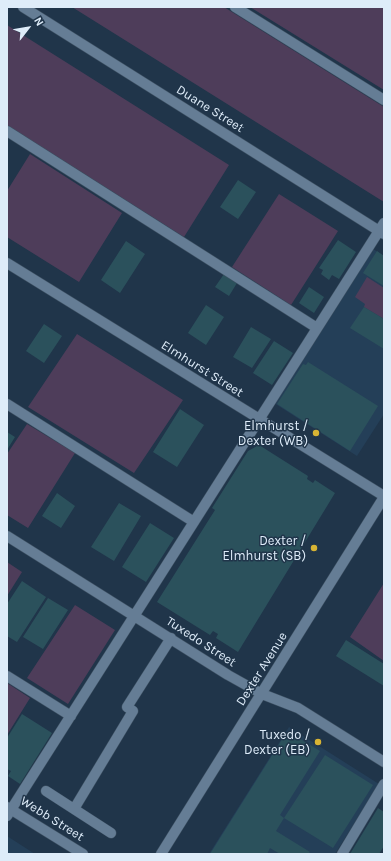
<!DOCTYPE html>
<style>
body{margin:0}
#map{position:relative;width:391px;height:861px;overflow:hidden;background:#20354a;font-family:Karla,sans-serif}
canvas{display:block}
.frame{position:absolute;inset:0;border:8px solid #deecf9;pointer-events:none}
.north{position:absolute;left:8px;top:8px;width:40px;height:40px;-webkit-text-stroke:3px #20354a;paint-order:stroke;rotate:59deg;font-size:11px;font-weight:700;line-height:16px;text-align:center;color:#deecf9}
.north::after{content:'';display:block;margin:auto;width:14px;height:18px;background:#deecf9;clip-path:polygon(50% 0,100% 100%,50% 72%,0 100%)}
</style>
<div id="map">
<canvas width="391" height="861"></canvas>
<div class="frame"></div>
<div class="north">N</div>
</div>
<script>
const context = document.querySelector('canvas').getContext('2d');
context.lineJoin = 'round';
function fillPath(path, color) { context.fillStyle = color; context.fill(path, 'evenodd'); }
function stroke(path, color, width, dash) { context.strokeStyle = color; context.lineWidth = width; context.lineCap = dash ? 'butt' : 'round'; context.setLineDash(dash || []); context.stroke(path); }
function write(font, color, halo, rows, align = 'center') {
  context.font = font + ' Karla,sans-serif'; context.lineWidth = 3; context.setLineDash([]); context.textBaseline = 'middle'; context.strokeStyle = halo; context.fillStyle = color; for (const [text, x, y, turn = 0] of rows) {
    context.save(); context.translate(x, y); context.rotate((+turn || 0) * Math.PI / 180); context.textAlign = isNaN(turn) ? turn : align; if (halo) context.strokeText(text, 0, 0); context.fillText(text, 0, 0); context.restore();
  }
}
const built = new Path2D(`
 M 373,249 L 384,256 L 384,414 L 357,456 L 274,403 Z
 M 289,727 L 379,784 L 335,854 L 209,854 Z
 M 7,836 L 35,854 L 7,854 Z`);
const green = new Path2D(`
 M 72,7 L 224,7 L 384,107 L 384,202 Z
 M 250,7 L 384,7 L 384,90 Z
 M 7,25 L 229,165 L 184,237 L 7,125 Z
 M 30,154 L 122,213 L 79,282 L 7,237 L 7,191 Z
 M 279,194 L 338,231 L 291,305 L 232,267 Z
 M 367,277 L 384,288 L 384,319 L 364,307 L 365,304 L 355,297 Z
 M 77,334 L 183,400 L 134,473 L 28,407 Z
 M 27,424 L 75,453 L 28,528 L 7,515 L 7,454 Z
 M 7,562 L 22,572 L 7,596 Z
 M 384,583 L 384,661 L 350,637 Z
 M 75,605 L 115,630 L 68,704 L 27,678 Z
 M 7,683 L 30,698 L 7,735 Z`);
const building = new Path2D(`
 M 238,180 L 256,192 L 238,219 L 220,207 Z
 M 338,240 L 356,252 L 339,279 L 332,275 L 329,280 L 321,274 L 323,270 L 319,268 Z
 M 126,241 L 145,254 L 120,293 L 101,280 Z
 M 377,251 L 384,256 L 384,286 L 363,273 Z
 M 224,274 L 237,283 L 229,296 L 215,287 Z
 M 309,287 L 324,297 L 314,313 L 299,303 Z
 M 206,305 L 224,317 L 206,345 L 188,333 Z
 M 364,307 L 384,319 L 384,349 L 350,328 Z
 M 44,324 L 62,336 L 44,363 L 26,351 Z
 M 251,327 L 271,339 L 252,368 L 233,357 Z
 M 274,341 L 293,353 L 272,385 L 253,373 Z
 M 308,362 L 378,406 L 350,451 L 277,404 L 303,364 L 306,365 Z
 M 180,409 L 204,425 L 177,467 L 153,452 Z
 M 7,432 L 15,437 L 7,450 Z
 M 259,445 L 308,476 L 307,479 L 313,483 L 315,480 L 335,493 L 238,652 L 216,638 L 218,634 L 213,631 L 210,635 L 157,602 L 215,510 L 212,508 L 248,451 Z
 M 57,493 L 75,506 L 61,528 L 42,516 Z
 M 119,503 L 141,516 L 114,561 L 91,547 Z
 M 150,523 L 174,538 L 146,582 L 122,567 Z
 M 22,581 L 46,597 L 17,642 L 7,636 L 7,604 Z
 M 48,598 L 68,610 L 43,649 L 23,637 Z
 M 346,640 L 384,664 L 384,686 L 336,656 Z
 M 22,714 L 52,733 L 20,784 L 8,776 L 11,771 L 7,769 L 7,738 Z
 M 289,732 L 320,751 L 280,815 L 284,818 L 325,755 L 373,785 L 333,848 L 284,818 L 276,831 L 310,852 L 308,854 L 280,854 L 270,848 L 267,854 L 210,854 L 286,733 Z
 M 378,808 L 384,812 L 384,846 L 379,854 L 350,854 Z`);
const minor = new Path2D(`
 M 23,7 L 384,234
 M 235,7 L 384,100
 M 7,131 L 317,328
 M 7,263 L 384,496
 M 7,404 L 194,522
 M 7,536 L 228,675 L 262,694 L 298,708 L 384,762
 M 7,676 L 71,716
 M 46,791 L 111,833
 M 7,807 L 83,854
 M 74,809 L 133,711 L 127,707 L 171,638
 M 7,816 L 384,223
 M 161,854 L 384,497
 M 342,854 L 384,784`);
const markers = [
 [316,433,4,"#d8b434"],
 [314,548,4,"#d8b434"],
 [318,742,4,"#d8b434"]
];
const streetNames = [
 ["Duane Street",210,109,32],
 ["Elmhurst Street",202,369,32],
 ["Tuxedo Street",201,642,33],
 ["Dexter Avenue",262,669,-58],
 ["Webb Street",52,819,32]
];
const poiNames = [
 ["Elmhurst /",308,426],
 ["Dexter (WB)",308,441],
 ["Dexter /",306,541],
 ["Elmhurst (SB)",306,556],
 ["Tuxedo /",310,735],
 ["Dexter (EB)",310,750]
];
fillPath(built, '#243f58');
fillPath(green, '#4e3d5a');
fillPath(building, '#2b515c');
stroke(minor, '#3f5264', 11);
stroke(minor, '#657d95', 10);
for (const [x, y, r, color] of markers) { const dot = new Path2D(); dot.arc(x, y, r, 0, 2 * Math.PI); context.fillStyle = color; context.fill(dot); stroke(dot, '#20354a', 1.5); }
write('13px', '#deecf9', '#20354a', streetNames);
write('13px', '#deecf9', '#20354a', poiNames, 'right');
</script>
